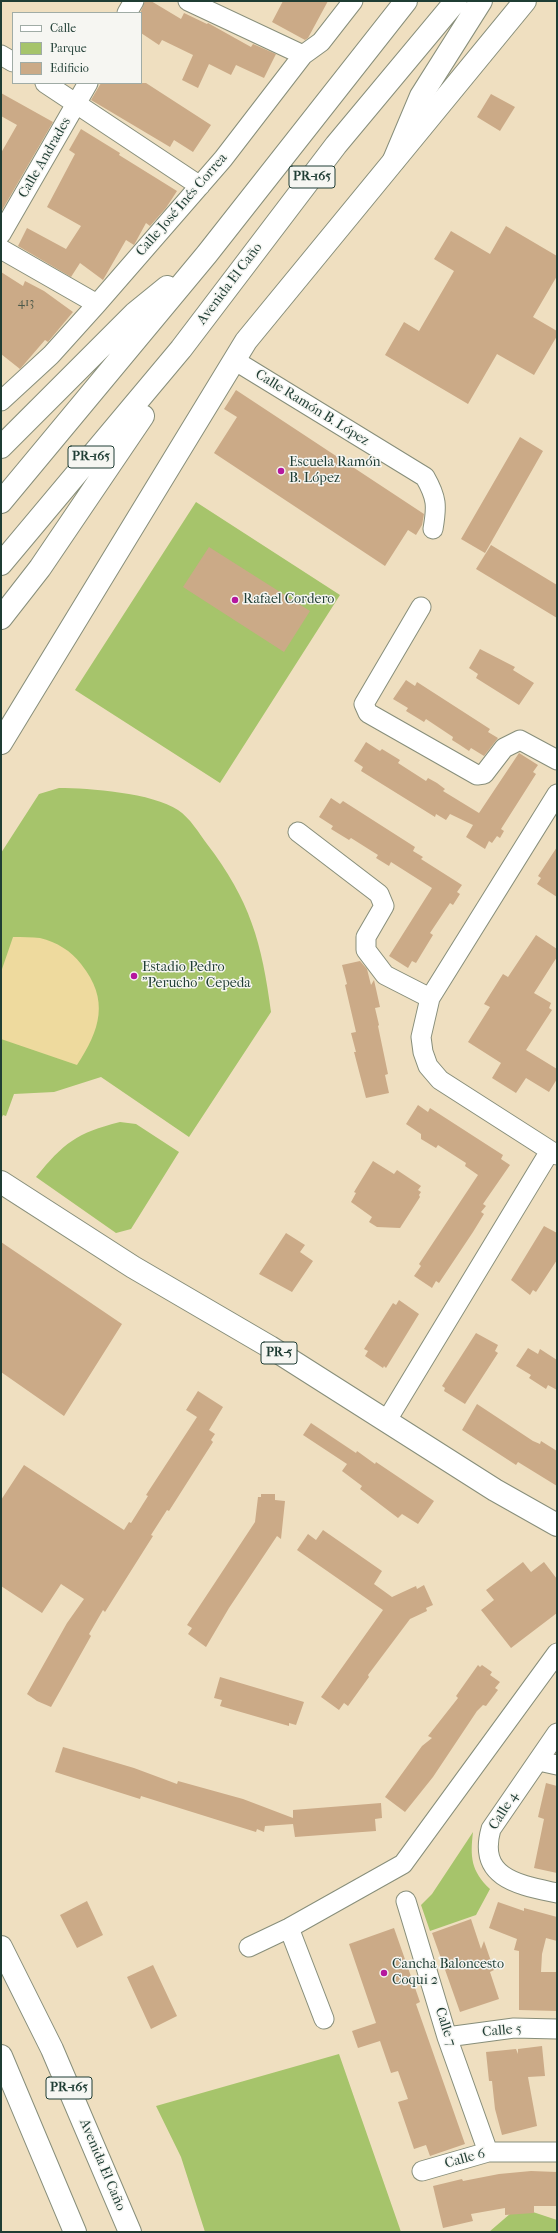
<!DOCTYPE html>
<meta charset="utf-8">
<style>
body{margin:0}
#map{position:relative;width:558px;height:2233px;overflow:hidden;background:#efdfc0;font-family:"IM FELL French Canon",serif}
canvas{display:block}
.frame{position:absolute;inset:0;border:2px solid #1f3d34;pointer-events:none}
.legend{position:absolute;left:12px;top:12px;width:130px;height:72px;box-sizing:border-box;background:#f6f6f2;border:1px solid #a0aca6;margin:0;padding:5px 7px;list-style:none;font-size:12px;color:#1f3d34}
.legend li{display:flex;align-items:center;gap:8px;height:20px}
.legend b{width:20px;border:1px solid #a0aca6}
</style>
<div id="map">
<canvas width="558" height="2233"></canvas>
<div class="frame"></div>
<ul class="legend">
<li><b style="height:5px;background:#fff"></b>Calle</li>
<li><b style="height:11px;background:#a6c46b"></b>Parque</li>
<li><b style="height:11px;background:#cbaa87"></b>Edificio</li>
</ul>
</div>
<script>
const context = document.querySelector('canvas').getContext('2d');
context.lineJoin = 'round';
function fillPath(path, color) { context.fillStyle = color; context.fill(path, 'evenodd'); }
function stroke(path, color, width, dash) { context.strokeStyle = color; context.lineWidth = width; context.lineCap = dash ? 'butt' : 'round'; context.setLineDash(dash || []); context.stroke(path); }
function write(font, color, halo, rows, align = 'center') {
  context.font = font + ' "IM FELL French Canon",serif'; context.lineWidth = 3; context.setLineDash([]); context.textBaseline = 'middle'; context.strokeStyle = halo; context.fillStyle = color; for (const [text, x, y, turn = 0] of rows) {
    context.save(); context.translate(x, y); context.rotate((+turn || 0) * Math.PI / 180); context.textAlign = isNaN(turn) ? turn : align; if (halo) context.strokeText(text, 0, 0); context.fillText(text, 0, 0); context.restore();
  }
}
const green = new Path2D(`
 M 196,502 L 340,595 L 220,783 L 75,690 Z
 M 59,788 C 89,788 153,793 178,810 C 190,818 199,833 207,844 C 250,900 262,943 271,1012 L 189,1137 L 101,1077 L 54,1092 L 14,1094 L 6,1116 L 3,1115 L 1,1119 L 1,853 L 39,794 Z
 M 120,1122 L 136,1124 L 179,1152 L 131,1229 L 116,1233 L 36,1177 C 64,1143 76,1133 120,1122 Z
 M 473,1832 C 470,1857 471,1871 490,1889 L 476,1915 L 430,1931 L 421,1905 L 432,1894 Z
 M 339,2054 L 401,2232 L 205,2232 L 181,2157 L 156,2106 Z
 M 518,2207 L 557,2220 L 557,2232 L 489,2232 Z`);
const sand = new Path2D(`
 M 13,937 C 22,937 32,937 40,938 C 57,942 71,951 81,964 C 110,1000 100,1030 77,1065 L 1,1039 L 1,972 Z`);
const building = new Path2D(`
 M 145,1 L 151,1 L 181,19 L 184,13 L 207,24 L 208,23 L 251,47 L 253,44 L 276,54 L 264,78 L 236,65 L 231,75 L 209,64 L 198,88 L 182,80 L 193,55 L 162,40 L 159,45 L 141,33 L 141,11 Z
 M 283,1 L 328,1 L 308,38 L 305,40 L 272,22 Z
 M 101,83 L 146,83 L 211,125 L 193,152 L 174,140 L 170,147 L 91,100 Z
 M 1,93 L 53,122 L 1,212 L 1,153 L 17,125 L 1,116 Z
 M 491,94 L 515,107 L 500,131 L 477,117 Z
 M 81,129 L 120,153 L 119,155 L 177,191 L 166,208 L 150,226 L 146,223 L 134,245 L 126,240 L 103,280 L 80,263 L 71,277 L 18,246 L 27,228 L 66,249 L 81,226 L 47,207 L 75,154 L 69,150 Z
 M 506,226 L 557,256 L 557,276 L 533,317 L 557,331 L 557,336 L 534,375 L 497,354 L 468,404 L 385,355 L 404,322 L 419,331 L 454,271 L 434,259 L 451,231 L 490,254 Z
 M 1,272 L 23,286 L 25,281 L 44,291 L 73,312 L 48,342 L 45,340 L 20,369 L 1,354 Z
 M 236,390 L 424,514 L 422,525 L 416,535 L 408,530 L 385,566 L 214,453 L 237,417 L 224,409 Z
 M 520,437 L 543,451 L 485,553 L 461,539 Z
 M 491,545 L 557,585 L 557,618 L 476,569 Z
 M 209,547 L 310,611 L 284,652 L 183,587 Z
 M 480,649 L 515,667 L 513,670 L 534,683 L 519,705 L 476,678 L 478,674 L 469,668 Z
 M 406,680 L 415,686 L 417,682 L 490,729 L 488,732 L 498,738 L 484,756 L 471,748 L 469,751 L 460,745 L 452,740 L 453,737 L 426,719 L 424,722 L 406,711 L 408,708 L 393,699 Z
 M 366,742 L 380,751 L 382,749 L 400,760 L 398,763 L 426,781 L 428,778 L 437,783 L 445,789 L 443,791 L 479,813 L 519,753 L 538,765 L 533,772 L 536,774 L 501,829 L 504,831 L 500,838 L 497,836 L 492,843 L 489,841 L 485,849 L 466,837 L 473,825 L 450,814 L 446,820 L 436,814 L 435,817 L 361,771 L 363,767 L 354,761 Z
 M 331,798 L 340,804 L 343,801 L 415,847 L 413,851 L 423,857 L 421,859 L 462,885 L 457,892 L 460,894 L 453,905 L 450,903 L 430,933 L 433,935 L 416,963 L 412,961 L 408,968 L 389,956 L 432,888 L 391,862 L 389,866 L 376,858 L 378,855 L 351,838 L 349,840 L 331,829 L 333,826 L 319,817 Z
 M 557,847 L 557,897 L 537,884 L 541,878 L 538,876 Z
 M 536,935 L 557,949 L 557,957 L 534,993 L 551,1003 L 549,1008 L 552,1010 L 526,1050 L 557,1069 L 557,1079 L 549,1092 L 526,1078 L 516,1093 L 492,1078 L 501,1063 L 468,1042 L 490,1007 L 484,1004 L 503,974 L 508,977 Z
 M 360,961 L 367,969 L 371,985 L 374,980 L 380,1007 L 375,1008 L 379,1025 L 378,1026 L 388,1074 L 385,1075 L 389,1093 L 366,1098 L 354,1052 L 356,1052 L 351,1033 L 356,1032 L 345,985 L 347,984 L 342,965 Z
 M 418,1105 L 428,1112 L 430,1108 L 492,1148 L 503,1155 L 501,1159 L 510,1165 L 483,1204 L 486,1206 L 481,1212 L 484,1214 L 473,1232 L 439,1283 L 436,1281 L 432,1288 L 414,1276 L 421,1266 L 419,1264 L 478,1175 L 465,1166 L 466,1163 L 438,1145 L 436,1148 L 421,1139 L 421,1134 L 406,1124 Z
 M 373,1161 L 394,1174 L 397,1170 L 421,1186 L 418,1190 L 421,1192 L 419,1195 L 420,1197 L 400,1228 L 377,1227 L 369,1222 L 372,1217 L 351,1202 L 356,1193 L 354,1192 Z
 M 544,1226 L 557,1233 L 557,1260 L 536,1292 L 533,1290 L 530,1295 L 511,1280 Z
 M 286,1233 L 305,1245 L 300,1252 L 313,1261 L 292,1292 L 259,1274 Z
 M 1,1242 L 122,1324 L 64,1416 L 1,1372 Z
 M 399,1300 L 419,1314 L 386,1368 L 384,1366 L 383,1368 L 365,1356 L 368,1351 L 364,1349 L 393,1303 L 396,1305 Z
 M 476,1333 L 498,1345 L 495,1351 L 498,1353 L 465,1404 L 444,1391 L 445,1388 L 442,1386 Z
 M 528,1348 L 538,1354 L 540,1349 L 557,1360 L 557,1390 L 548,1385 L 546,1389 L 529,1378 L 531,1375 L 516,1366 Z
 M 198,1391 L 223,1407 L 209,1430 L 215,1434 L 211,1440 L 213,1442 L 169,1511 L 167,1510 L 151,1535 L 153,1536 L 105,1612 L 103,1610 L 89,1634 L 91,1636 L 51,1707 L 37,1701 L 27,1694 L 67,1623 L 84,1599 L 61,1584 L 42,1613 L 1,1586 L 1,1500 L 24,1465 L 124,1530 L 129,1522 L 131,1523 L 148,1496 L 146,1495 L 197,1417 L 186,1410 Z
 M 477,1404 L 533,1441 L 540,1444 L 541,1441 L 557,1451 L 557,1486 L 518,1462 L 516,1465 L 462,1430 Z
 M 311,1423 L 356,1453 L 357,1451 L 375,1464 L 376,1462 L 434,1501 L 418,1524 L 402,1514 L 398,1518 L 360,1489 L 362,1486 L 342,1471 L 347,1464 L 303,1435 Z
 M 261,1494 L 275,1494 L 275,1500 L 285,1501 L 281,1539 L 277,1536 L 229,1608 L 206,1647 L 188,1634 L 192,1628 L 187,1625 L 255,1522 L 258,1497 L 261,1497 Z
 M 323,1530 L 382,1571 L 374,1584 L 392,1597 L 416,1586 L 417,1589 L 424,1585 L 433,1605 L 426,1608 L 427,1611 L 410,1619 L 368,1675 L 369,1677 L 348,1706 L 344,1703 L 339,1710 L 321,1697 L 383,1610 L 297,1550 L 308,1534 L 316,1540 Z
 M 523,1562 L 531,1572 L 544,1562 L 557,1579 L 557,1613 L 511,1648 L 481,1610 L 494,1600 L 486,1590 Z
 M 478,1665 L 480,1667 L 482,1665 L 492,1672 L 490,1675 L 500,1682 L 495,1688 L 498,1690 L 486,1706 L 483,1705 L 477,1711 L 433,1777 L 405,1812 L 385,1797 L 422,1746 L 432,1738 L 428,1736 L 458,1698 L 456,1696 Z
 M 220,1677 L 304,1702 L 296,1725 L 289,1723 L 289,1726 L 220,1706 L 222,1700 L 214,1698 Z
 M 63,1747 L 134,1768 L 177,1784 L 178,1781 L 243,1799 L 293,1818 L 293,1810 L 381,1803 L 382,1818 L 375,1819 L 376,1831 L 295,1837 L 293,1824 L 265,1826 L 264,1832 L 257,1829 L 256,1832 L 141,1796 L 140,1799 L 55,1772 Z
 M 546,1783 L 557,1786 L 557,1873 L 534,1868 L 544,1819 L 538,1817 Z
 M 87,1901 L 103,1935 L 77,1948 L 60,1915 Z
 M 498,1902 L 524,1911 L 524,1908 L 557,1917 L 557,1941 L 546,1938 L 542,1954 L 541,1972 L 557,1972 L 557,2011 L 519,2010 L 519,1951 L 514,1950 L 517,1939 L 489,1928 Z
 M 471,1919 L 481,1949 L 484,1941 L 494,1970 L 490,1972 L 499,1999 L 460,2012 L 432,1933 Z
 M 394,1928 L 420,2002 L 416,2004 L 465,2144 L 430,2156 L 426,2145 L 414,2149 L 398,2102 L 408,2099 L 398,2071 L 391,2073 L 380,2041 L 358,2048 L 352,2031 L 376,2023 L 349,1944 Z
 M 153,1965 L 177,2016 L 151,2029 L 127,1977 Z
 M 542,2046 L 545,2076 L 528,2077 L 537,2126 L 502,2135 L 495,2109 L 492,2081 L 489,2081 L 486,2052 L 516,2049 L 518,2054 L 518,2049 Z
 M 531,2171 L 557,2172 L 557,2206 L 534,2206 L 534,2213 L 505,2215 L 505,2208 L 471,2214 L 473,2221 L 443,2228 L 433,2186 L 462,2179 L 463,2181 L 499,2174 Z`);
const minor = new Path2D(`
 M 188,1 L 303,55
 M 127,13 L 134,1
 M 1,55 L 13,62
 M 45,83 L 200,186
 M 1,234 L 88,83
 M 1,249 L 97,304
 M 234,360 L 425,477 C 437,498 437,506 433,529
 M 1,401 L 51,355 L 97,304 L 223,159 L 303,55 L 321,42 L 353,1
 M 421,607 L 364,704 L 368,713 L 477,775 L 484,774 L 504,748 L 520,740 L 557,760
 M 557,794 L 430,998 L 421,1037 L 423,1052 L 428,1066 L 440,1080 L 557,1155
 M 298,832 L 379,894 L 384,906 L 366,937 L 366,950 L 385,975 L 430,998
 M 387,1420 L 550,1151
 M 557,1733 L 491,1829 C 477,1879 520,1885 557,1893
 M 539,1761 L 557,1765
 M 406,1901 L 447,2037 L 488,2152
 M 289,1928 L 324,2019
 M 249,1947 L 289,1928 L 403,1864 L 557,1653
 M 447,2037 L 514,2028 L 557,2029
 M 422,2171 L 488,2152 L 557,2152`);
const tertiary = new Path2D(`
 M 1,743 L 246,341 L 525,1`);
const primary = new Path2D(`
 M 1,1182 L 133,1267 L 270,1347 L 495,1490 L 557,1525`);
const motorway = new Path2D(`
 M 394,160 L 421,96 L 481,1
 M 1,447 L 135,313 L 167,287
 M 1,502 L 207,254 L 406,1
 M 1,564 L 181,349 L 336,145 L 456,1
 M 1,618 L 40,568 L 143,416
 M 1,1947 L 52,2049 L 130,2232
 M 1,2056 L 75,2232`);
const markers = [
 [281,471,4,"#b5179e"],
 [235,600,4,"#b5179e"],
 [134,976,4,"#b5179e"],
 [384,1973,4,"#b5179e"]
];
const numberNames = [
 ["413",26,303]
];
const shields = [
 [312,177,46],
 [91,457,46],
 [279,1353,36],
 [69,2088,46]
];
const shieldNames = [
 ["PR-165",312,177],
 ["PR-165",91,457],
 ["PR-5",279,1353],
 ["PR-165",69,2088]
];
const streetNames = [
 ["Calle Andrades",45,158,-60],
 ["Calle José Inés Correa",182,205,-49],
 ["Avenida El Caño",230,284,-53],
 ["Calle Ramón B. López",312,408,32],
 ["Calle 4",504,1811,-58],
 ["Calle 7",445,2027,72],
 ["Calle 5",502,2031,-5],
 ["Calle 6",465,2159,-15],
 ["Avenida El Caño",102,2165,67]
];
const poiNames = [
 ["Escuela Ramón",289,463],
 ["B. López",289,479],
 ["Rafael Cordero",243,600],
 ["Estadio Pedro",142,968],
 ["\"Perucho\" Cepeda",142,984],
 ["Cancha Baloncesto",392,1965],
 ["Coqui 2",392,1981]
];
fillPath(green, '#a6c46b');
fillPath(sand, '#eeda9e');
fillPath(building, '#cbaa87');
stroke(minor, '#878e7a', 21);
stroke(tertiary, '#878e7a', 24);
stroke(primary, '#878e7a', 24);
stroke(motorway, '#878e7a', 24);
stroke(minor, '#fff', 19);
stroke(tertiary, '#fff', 22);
stroke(primary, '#fff', 22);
stroke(motorway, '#fff', 22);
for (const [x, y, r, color] of markers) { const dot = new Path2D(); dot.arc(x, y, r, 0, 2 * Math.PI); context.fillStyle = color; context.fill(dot); stroke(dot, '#f6f6f2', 1.5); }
write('12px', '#4a5849', null, numberNames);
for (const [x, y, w] of shields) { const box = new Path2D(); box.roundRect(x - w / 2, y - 11, w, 22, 3); context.fillStyle = '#f6f6f2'; context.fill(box); stroke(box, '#1f3d34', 1); }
write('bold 13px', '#1f3d34', null, shieldNames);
write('14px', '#1f3d34', '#f6f6f2', streetNames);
write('14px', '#1f3d34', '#f6f6f2', poiNames, 'left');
</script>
